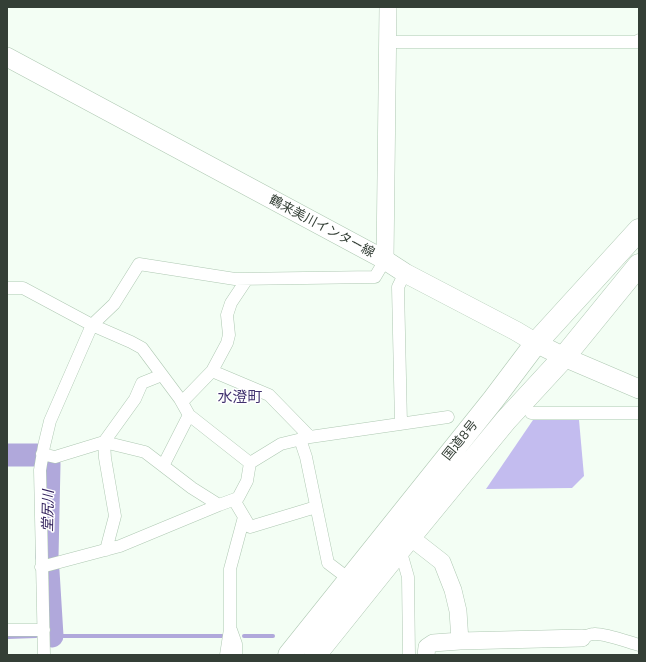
<!DOCTYPE html>
<meta charset="utf-8">
<style>
body{margin:0}
#map{position:relative;width:646px;height:662px;overflow:hidden;background:#f3fef4;font-family:"Exo 2",sans-serif}
canvas{display:block}
.frame{position:absolute;inset:0;border:8px solid #343f36;pointer-events:none}
</style>
<div id="map">
<canvas width="646" height="662"></canvas>
<div class="frame"></div>
</div>
<script>
const context = document.querySelector('canvas').getContext('2d');
context.lineJoin = 'round';
function fillPath(path, color) { context.fillStyle = color; context.fill(path, 'evenodd'); }
function stroke(path, color, width, dash) { context.strokeStyle = color; context.lineWidth = width; context.lineCap = dash ? 'butt' : 'round'; context.setLineDash(dash || []); context.stroke(path); }
function write(font, color, halo, rows, align = 'center') {
  context.font = font + ' "Exo 2","Noto Sans JP",sans-serif'; context.lineWidth = 3; context.setLineDash([]); context.textBaseline = 'middle'; context.strokeStyle = halo; context.fillStyle = color; for (const [text, x, y, turn = 0] of rows) {
    context.save(); context.translate(x, y); context.rotate((+turn || 0) * Math.PI / 180); context.textAlign = isNaN(turn) ? turn : align; if (halo) context.strokeText(text, 0, 0); context.fillText(text, 0, 0); context.restore();
  }
}
const forest = new Path2D(`
 M 533,420 L 579,420 L 584,476 L 572,488 L 486,489 Z`);
const stream = new Path2D(`
 M 48,636 L 222,636
 M 244,636 L 273,636
 M 7,637 L 36,636`);
const river = new Path2D(`
 M 7,455 L 37,455
 M 47,557 L 49,464
 M 48,571 L 52,636`);
const street = new Path2D(`
 M 388,42 L 639,42 L 639,40
 M 7,288 L 23,288 L 92,325 L 131,342 L 142,348 L 180,399 L 189,415 L 250,463
 M 212,371 L 269,395 L 310,437
 M 182,402 L 212,371 L 227,343 L 229,335 L 227,315 L 231,303 L 247,279
 M 531,413 L 639,413
 M 401,424 L 398,287 L 405,273
 M 300,439 L 306,457 L 328,563 L 349,579
 M 42,454 L 55,457 L 104,442 L 145,452 L 192,488 L 219,505
 M 250,463 L 281,444 L 310,437 L 448,417
 M 163,466 L 189,415
 M 234,500 L 250,527 L 316,507
 M 400,549 L 408,577 L 409,655
 M 106,550 L 115,516 L 105,458 L 104,442 L 135,399 L 142,383 L 162,375
 M 41,567 L 120,546 L 219,505 L 238,498 L 247,481 L 250,463
 M 7,630 L 44,630
 M 231,630 L 236,644 L 236,655
 M 582,638 C 586,636 590,634 594,634 C 605,633 628,642 639,645
 M 44,655 L 40,470 L 44,446 L 50,421 L 92,325 L 114,304 L 139,264 L 235,279 L 375,277 L 385,260
 M 226,655 L 230,629 L 230,569 L 244,517`);
const secondary = new Path2D(`
 M 385,260 L 388,7
 M 410,537 L 442,562 L 453,590 L 458,611 L 460,641
 M 426,655 L 427,647 L 433,643 L 460,641 L 582,638`);
const primary = new Path2D(`
 M 7,57 L 385,260 L 405,273 L 516,331 L 536,343 L 564,357 L 639,389`);
const highway = new Path2D(`
 M 289,655 L 493,400 L 536,343 L 639,230
 M 315,655 L 400,549 L 506,420 L 564,357 L 639,265`);
const streetNames = [
 ["鶴来美川インター線",322,226,28],
 ["国道8号",460,440,-51]
];
const waterNames = [
 ["堂尻川",48,511,-89]
];
const quarterNames = [
 ["水澄町",240,397]
];
fillPath(forest, '#c3bcef');
stroke(stream, '#b0a8db', 4);
stroke(river, '#b0a8db', 23);
stroke(street, '#aec8b2', 13);
stroke(secondary, '#aec8b2', 18);
stroke(primary, '#aec8b2', 20);
stroke(highway, '#aec8b2', 23);
stroke(street, '#fff', 12);
stroke(secondary, '#fff', 17);
stroke(primary, '#fff', 19);
stroke(highway, '#fff', 22);
write('13px', '#343f36', '#fff', streetNames);
write('italic 14px', '#2e1d59', '#fff', waterNames);
write('15px', '#40326e', '#fff', quarterNames);
</script>
